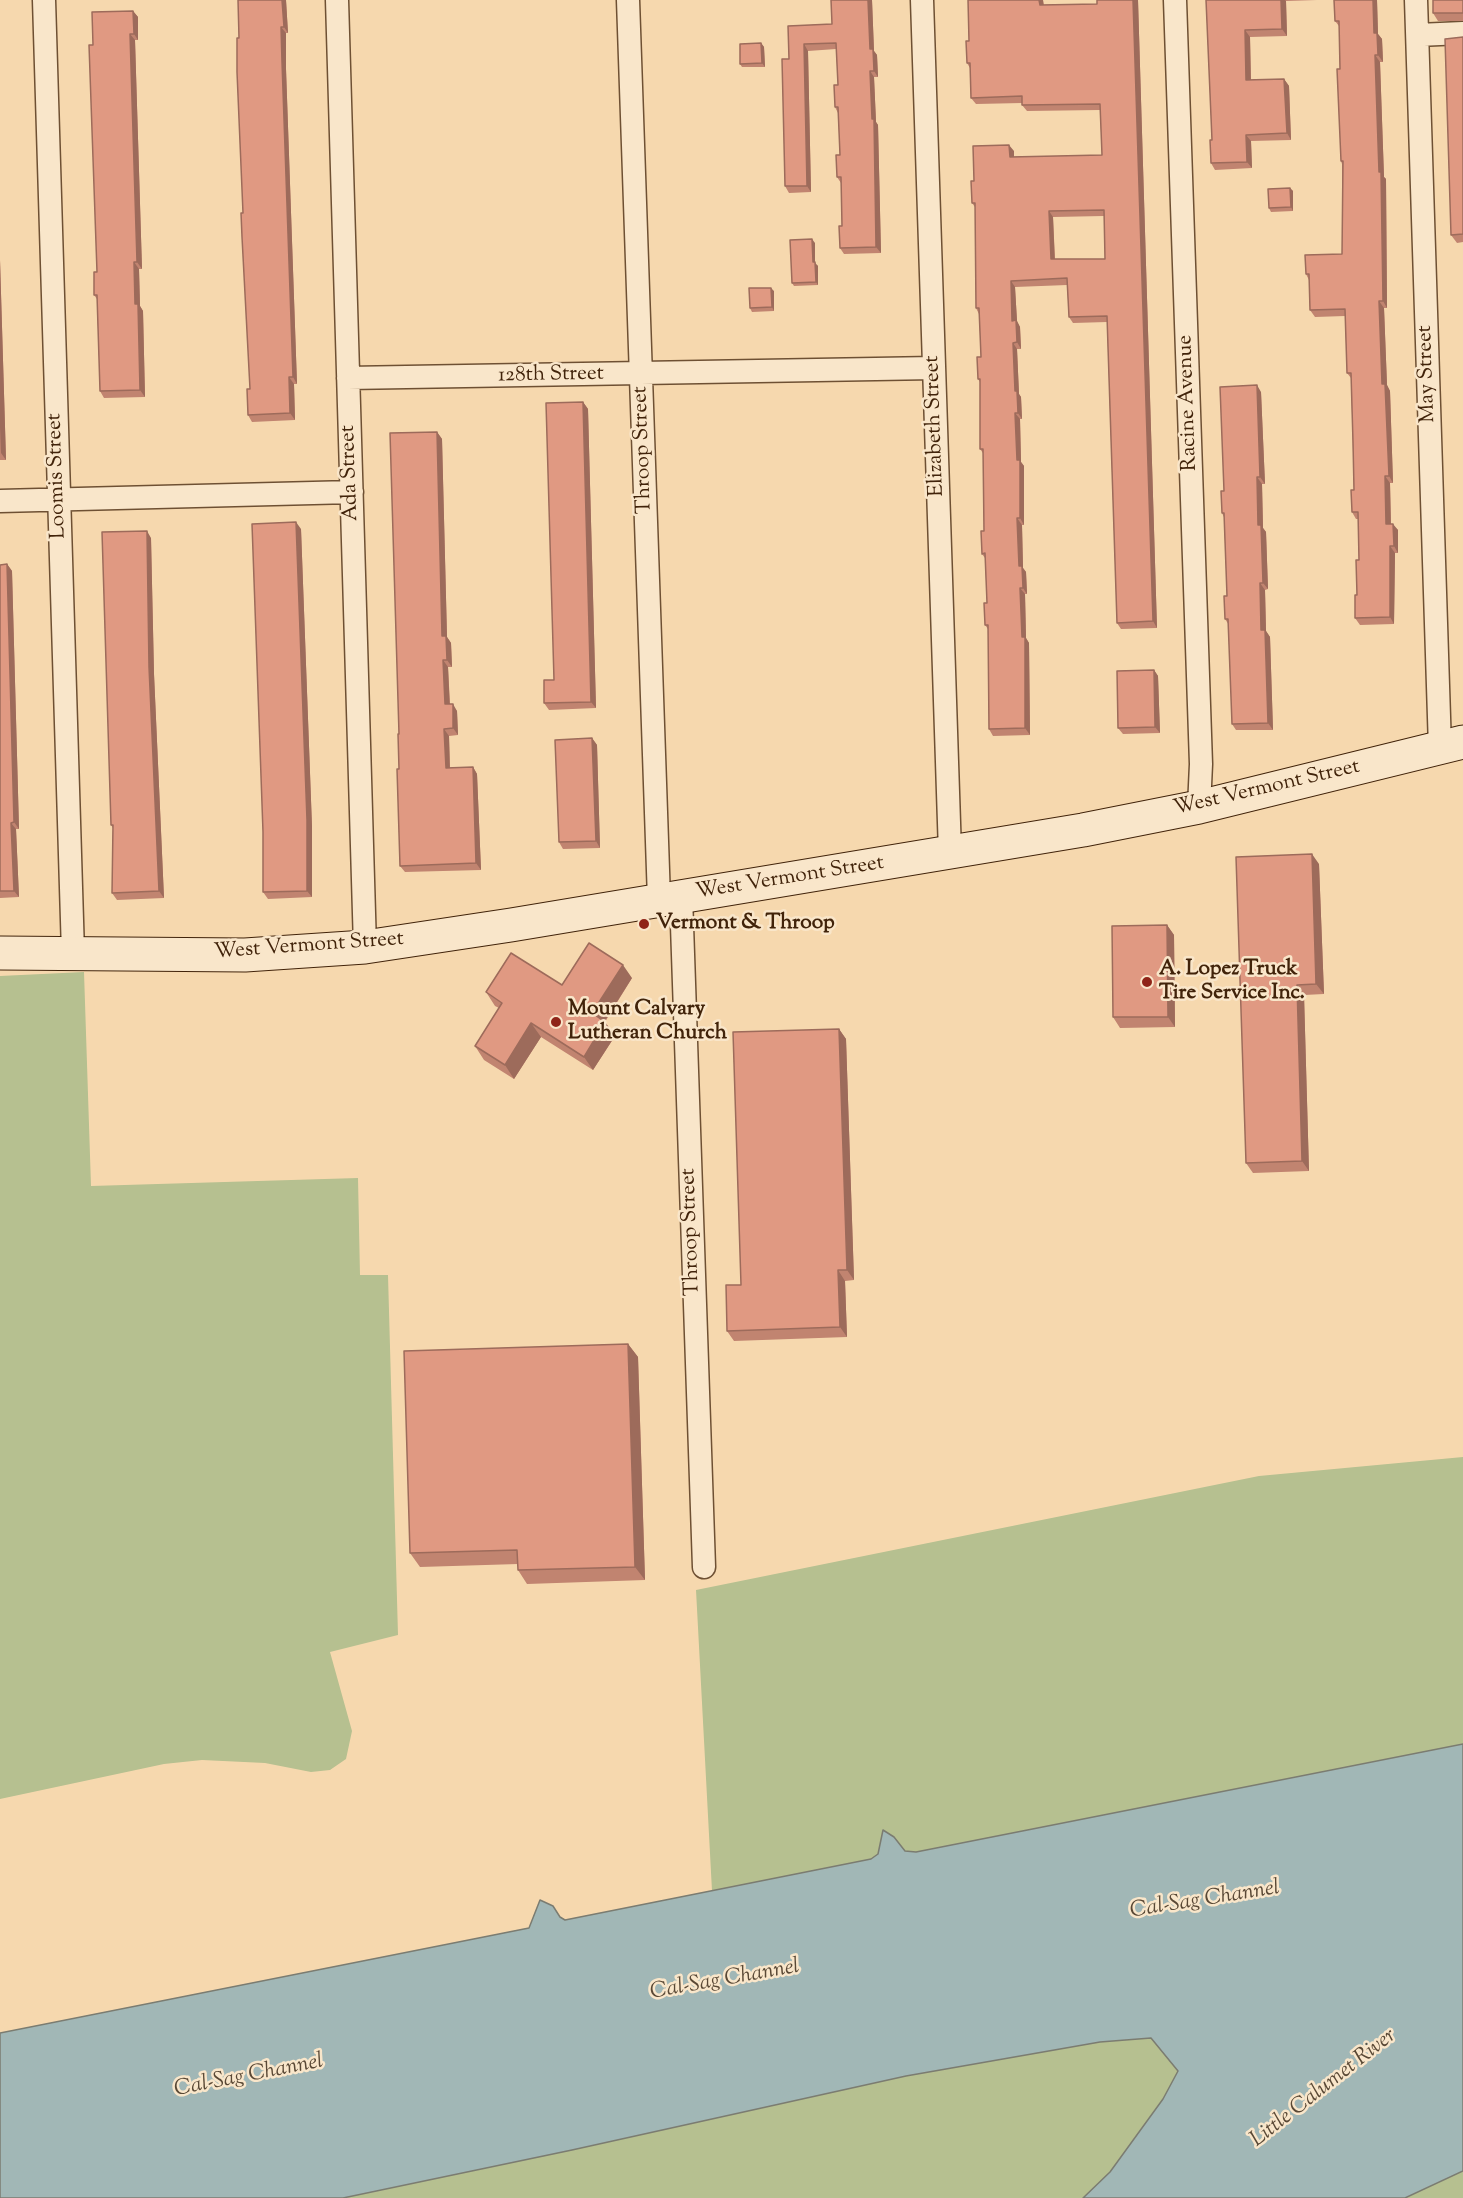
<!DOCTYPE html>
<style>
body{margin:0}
canvas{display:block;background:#f6d8ae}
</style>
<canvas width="1463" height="2198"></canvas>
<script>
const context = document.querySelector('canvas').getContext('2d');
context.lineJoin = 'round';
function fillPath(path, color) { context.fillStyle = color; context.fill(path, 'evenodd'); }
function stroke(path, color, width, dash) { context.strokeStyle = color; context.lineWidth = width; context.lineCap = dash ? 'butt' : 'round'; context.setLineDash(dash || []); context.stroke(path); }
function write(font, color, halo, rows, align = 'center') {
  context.font = font + ' "Sorts Mill Goudy",serif'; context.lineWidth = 5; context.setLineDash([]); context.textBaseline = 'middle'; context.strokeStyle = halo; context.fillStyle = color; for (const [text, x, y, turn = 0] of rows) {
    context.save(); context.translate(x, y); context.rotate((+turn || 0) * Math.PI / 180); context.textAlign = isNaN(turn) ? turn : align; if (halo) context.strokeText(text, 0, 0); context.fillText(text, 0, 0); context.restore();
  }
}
const green = new Path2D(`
 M 84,972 L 91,1186 L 358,1178 L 360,1275 L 388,1275 L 398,1635 L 330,1652 L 352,1731 L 346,1759 L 330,1770 L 311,1772 L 265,1763 L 202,1760 L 164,1764 L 0,1799 L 0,976 Z
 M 1463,1457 L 1463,1744 L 916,1852 L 905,1851 L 894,1837 L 878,1855 L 871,1859 L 712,1891 L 696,1590 L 1259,1476 Z
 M 1151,2038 L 1178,2071 L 1163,2099 L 1110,2172 L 1083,2198 L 343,2198 L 572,2150 L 906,2076 L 1100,2042 Z
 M 1463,2171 L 1463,2198 L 1405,2198 Z`);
const water = new Path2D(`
 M 1463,1744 L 1463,2171 L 1405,2198 L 1083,2198 L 1110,2172 L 1163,2099 L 1178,2071 L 1151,2038 L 1100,2042 L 906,2076 L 572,2150 L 343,2198 L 0,2198 L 0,2033 L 529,1928 L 540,1900 L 553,1906 L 560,1917 L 565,1920 L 871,1859 L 878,1854 L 883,1830 L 894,1837 L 905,1851 L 916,1852 Z`);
const street = new Path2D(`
 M 44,0 L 73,953
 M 337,0 L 365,947
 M 628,0 L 659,899
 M 922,0 L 950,853
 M 1175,0 L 1201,764 L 1199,807
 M 1416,0 L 1440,748
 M 1418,35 L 1463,33
 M 348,378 L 934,368
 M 0,501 L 352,492
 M 681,896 L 704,1567`);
const secondary = new Path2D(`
 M 0,953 L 245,955 L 365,947 L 511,925 L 1083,830 L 1199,807 L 1463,742`);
const wall = new Path2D(`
 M 286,0 L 288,33 L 286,33 L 286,69 L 297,384 L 294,384 L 295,420 L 252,422 L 248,415 L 250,389 L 239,38 Z
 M 831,0 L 872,0 L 874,51 L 877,55 L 878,77 L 874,77 L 876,122 L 878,125 L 881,253 L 844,254 L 840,248 L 842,226 L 841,183 L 837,177 L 840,155 L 838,113 L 835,107 L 838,85 L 836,49 L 808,51 L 811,192 L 789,193 L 785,186 L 789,59 L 788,26 L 832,24 Z
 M 968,0 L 1043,0 L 1044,5 L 1097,4 L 1097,0 L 1138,0 L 1157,628 L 1121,629 L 1117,623 L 1107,322 L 1073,323 L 1069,317 L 1067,285 L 1015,287 L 1017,321 L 1020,327 L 1021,349 L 1017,349 L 1019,394 L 1021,397 L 1022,419 L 1020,419 L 1021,462 L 1024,466 L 1024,525 L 1022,525 L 1023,568 L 1026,572 L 1027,594 L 1025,594 L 1026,638 L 1029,643 L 1030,735 L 993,736 L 989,729 L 988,629 L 985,625 L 987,603 L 985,558 L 982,554 L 984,531 L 983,453 L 980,449 L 980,382 L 978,379 L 981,357 L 979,314 L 976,308 L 975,207 L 972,203 L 974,181 L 1014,151 L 1014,157 L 1102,155 L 1100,110 L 1027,111 L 1022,105 L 1022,103 L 976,104 L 971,98 L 970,68 L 967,63 L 969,41 ZM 1104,216 L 1105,259 L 1055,259 L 1053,217 Z
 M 1206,0 L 1317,0 L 1286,1 L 1287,36 L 1250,37 L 1251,80 L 1284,79 L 1289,86 L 1291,140 L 1251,141 L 1252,168 L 1215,170 L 1211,163 L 1212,140 Z
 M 1334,0 L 1377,0 L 1378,34 L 1382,39 L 1383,62 L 1380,62 L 1384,177 L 1386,179 L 1387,308 L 1384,308 L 1387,385 L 1390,391 L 1393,483 L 1390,483 L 1391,524 L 1398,530 L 1398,553 L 1395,553 L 1394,624 L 1360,625 L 1355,618 L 1359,560 L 1358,519 L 1356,519 L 1352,512 L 1354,490 L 1351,378 L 1347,373 L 1345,316 L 1315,317 L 1310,310 L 1309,280 L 1306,274 L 1342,254 L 1342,164 L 1341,161 L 1340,69 L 1339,26 L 1335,21 Z
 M 1463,0 L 1463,21 L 1438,21 L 1433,13 Z
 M 133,11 L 138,17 L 138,40 L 135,40 L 142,269 L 139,269 L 140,306 L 143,311 L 145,397 L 104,398 L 100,391 L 97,299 L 94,295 Z
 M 1463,37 L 1463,242 L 1457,243 L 1451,235 Z
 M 761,43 L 764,47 L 765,67 L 742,67 L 740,64 Z
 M 1290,188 L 1293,191 L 1293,211 L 1271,212 L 1269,208 Z
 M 815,243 L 815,263 L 818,266 L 818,285 L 794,286 L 792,283 Z
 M 0,260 L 6,460 L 0,460 Z
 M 774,291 L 774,311 L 752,312 L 750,308 Z
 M 1261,392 L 1265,484 L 1262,484 L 1263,528 L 1266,532 L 1268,589 L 1265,590 L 1266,631 L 1270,637 L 1273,730 L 1236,730 L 1232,724 L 1229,625 L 1225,619 L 1227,596 L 1224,517 L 1222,513 L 1224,491 Z
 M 583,402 L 588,409 L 596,708 L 549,710 L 544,703 L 554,680 Z
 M 437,432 L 442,439 L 447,637 L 451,643 L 452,667 L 448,667 L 450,704 L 457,711 L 458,735 L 449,736 L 450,768 L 473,767 L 477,774 L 481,870 L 405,872 L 400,866 L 399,734 Z
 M 301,529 L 312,827 L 312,897 L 268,899 L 263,892 Z
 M 151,538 L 154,674 L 164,898 L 117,900 L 112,893 L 113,828 L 111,825 Z
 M 7,564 L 12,571 L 19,829 L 16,829 L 19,897 L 0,898 L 0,565 Z
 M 1154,670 L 1158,676 L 1160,733 L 1123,734 L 1118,728 Z
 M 592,738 L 597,745 L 600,848 L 563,849 L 559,842 Z
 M 1319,864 L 1324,994 L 1304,995 L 1309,1171 L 1253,1173 L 1246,1163 Z
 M 1167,925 L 1174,935 L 1175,1027 L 1120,1028 L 1113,1017 Z
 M 632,978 L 605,1022 L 615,1036 L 593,1070 L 541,1037 L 514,1079 L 484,1060 L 475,1046 L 499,1008 L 495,1006 L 486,992 Z
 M 839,1029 L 846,1039 L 854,1280 L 845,1281 L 847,1337 L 734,1341 L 727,1331 L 741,1285 Z
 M 628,1344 L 638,1357 L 645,1580 L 527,1584 L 518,1570 L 518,1564 L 420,1567 L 410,1553 Z`);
const shadedWall = new Path2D(`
 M 282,0 L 286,0 L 288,33 L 284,27 Z
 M 868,0 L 872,0 L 874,51 L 877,55 L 878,77 L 874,71 L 870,49 Z
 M 1039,0 L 1043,0 L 1044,12 L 1040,5 Z
 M 1133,0 L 1138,0 L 1157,628 L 1153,621 Z
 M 1281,0 L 1285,0 L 1286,1 L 1287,36 L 1282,29 Z
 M 1373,0 L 1377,0 L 1378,34 L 1382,39 L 1383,62 L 1378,55 L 1374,33 Z
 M 133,11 L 138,17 L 138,40 L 134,34 Z
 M 281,27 L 286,33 L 286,69 L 297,384 L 293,377 L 282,62 Z
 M 1245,30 L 1250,37 L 1251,87 L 1246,80 Z
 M 130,34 L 135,40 L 142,269 L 137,262 Z
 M 761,43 L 764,47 L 765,67 L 762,63 Z
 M 804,44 L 808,51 L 811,192 L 807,186 Z
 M 1375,55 L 1380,62 L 1384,177 L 1386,179 L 1387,308 L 1383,301 Z
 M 870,71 L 874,77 L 876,122 L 878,125 L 881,253 L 876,247 Z
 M 1284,79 L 1289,86 L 1291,140 L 1287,133 Z
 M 1246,135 L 1251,141 L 1252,168 L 1247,162 Z
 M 1009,145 L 1014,151 L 1014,163 L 1010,157 Z
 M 1290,188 L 1293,191 L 1293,211 L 1291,207 Z
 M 1049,211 L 1053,217 L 1055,266 L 1051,259 Z
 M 812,239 L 815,243 L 815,263 L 818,266 L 818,285 L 816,282 L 813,262 Z
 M 0,260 L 6,460 L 1,453 L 0,427 Z
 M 134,262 L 139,269 L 140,306 L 143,311 L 145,397 L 140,390 L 135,304 Z
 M 1011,281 L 1015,287 L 1017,321 L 1020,327 L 1021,349 L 1017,342 L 1012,321 Z
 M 771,288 L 774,291 L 774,311 L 772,307 Z
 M 1379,301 L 1384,308 L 1387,385 L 1390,391 L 1393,483 L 1389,476 L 1382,384 Z
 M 1013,343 L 1017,349 L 1019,394 L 1021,397 L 1022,419 L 1018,413 L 1015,391 Z
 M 289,377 L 294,384 L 295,420 L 290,413 Z
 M 1257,385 L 1261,392 L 1265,484 L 1260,477 Z
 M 583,402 L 588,409 L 596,708 L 591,702 Z
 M 1015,413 L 1020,419 L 1021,462 L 1024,466 L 1024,525 L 1020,518 Z
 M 437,432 L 442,439 L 447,637 L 451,643 L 452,667 L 447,660 L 442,636 Z
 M 1385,476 L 1390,483 L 1391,531 L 1386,524 Z
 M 1257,477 L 1262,484 L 1263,528 L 1266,532 L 1268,589 L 1263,583 L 1258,525 Z
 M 1017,518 L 1022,525 L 1023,568 L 1026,572 L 1027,594 L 1023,588 L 1019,566 Z
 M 296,522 L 301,529 L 312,827 L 312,897 L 307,891 Z
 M 1393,524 L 1398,530 L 1398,553 L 1394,546 Z
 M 147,531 L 151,538 L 154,674 L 164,898 L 159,891 L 149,667 Z
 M 1390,546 L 1395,553 L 1394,624 L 1390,617 Z
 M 7,564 L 12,571 L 19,829 L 14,822 Z
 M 1260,583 L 1265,590 L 1266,631 L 1270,637 L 1273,730 L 1268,723 L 1261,630 Z
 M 1020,588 L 1025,594 L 1026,638 L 1029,643 L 1030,735 L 1025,728 Z
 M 443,660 L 448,667 L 450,711 L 445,704 Z
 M 1154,670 L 1158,676 L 1160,733 L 1155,727 Z
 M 453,704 L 457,711 L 458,735 L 453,728 Z
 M 444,729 L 449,736 L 450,775 L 446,768 Z
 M 592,738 L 597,745 L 600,848 L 596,841 Z
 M 473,767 L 477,774 L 481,870 L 476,863 Z
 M 11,823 L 16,829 L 19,897 L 14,891 Z
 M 1312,854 L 1319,864 L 1324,994 L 1316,984 Z
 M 1167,925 L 1174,935 L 1175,1027 L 1168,1017 Z
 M 623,965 L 632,978 L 601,1027 L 592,1013 Z
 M 1297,985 L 1304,995 L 1309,1171 L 1302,1161 Z
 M 605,1022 L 615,1036 L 593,1070 L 584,1057 Z
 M 531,1023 L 541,1037 L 514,1079 L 505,1065 Z
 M 839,1029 L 846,1039 L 854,1280 L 847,1270 Z
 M 838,1270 L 845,1281 L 847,1337 L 840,1327 Z
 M 628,1344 L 638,1357 L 645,1580 L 635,1567 Z`);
const building = new Path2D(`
 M 238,0 L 282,0 L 284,27 L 281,27 L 282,62 L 293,377 L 289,377 L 290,413 L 248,415 L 247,389 L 250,389 L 242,237 L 241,213 L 243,213 L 237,72 L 237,38 L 239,38 Z
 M 831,0 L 868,0 L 870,49 L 873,49 L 874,71 L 870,71 L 872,119 L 874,119 L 876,247 L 840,248 L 839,226 L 842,226 L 841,177 L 837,177 L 836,155 L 840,155 L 838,107 L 835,107 L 834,85 L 838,85 L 836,43 L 804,44 L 807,186 L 785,186 L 782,59 L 789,59 L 788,26 L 832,24 Z
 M 968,0 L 1039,0 L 1040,5 L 1097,4 L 1097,0 L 1133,0 L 1153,621 L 1117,623 L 1107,316 L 1069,317 L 1067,278 L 1011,281 L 1012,321 L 1016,320 L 1017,342 L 1013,343 L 1015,391 L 1017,391 L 1018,413 L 1015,413 L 1017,460 L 1020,460 L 1020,518 L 1017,518 L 1019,566 L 1022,566 L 1023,588 L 1020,588 L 1022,637 L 1025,637 L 1025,728 L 989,729 L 988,625 L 985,625 L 984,603 L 987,603 L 985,553 L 982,554 L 981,531 L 984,531 L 983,449 L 980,449 L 980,379 L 978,379 L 977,357 L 981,357 L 979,308 L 976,308 L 975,203 L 972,203 L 971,181 L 974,181 L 973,146 L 1009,145 L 1010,157 L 1102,155 L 1100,104 L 1022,105 L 1022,96 L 971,98 L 970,63 L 967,63 L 966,41 L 969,41 ZM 1104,210 L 1105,259 L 1051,259 L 1049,211 Z
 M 1206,0 L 1281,0 L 1282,29 L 1245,30 L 1246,80 L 1284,79 L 1287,133 L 1246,135 L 1247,162 L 1211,163 L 1210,140 L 1212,140 Z
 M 1334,0 L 1373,0 L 1374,33 L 1377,33 L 1378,55 L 1375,55 L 1379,172 L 1381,172 L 1383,301 L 1379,301 L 1382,384 L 1385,384 L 1389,476 L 1385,476 L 1386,524 L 1393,524 L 1394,546 L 1390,546 L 1390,617 L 1355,618 L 1355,595 L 1357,595 L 1356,560 L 1359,560 L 1358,512 L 1352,512 L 1351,490 L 1354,490 L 1353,442 L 1351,373 L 1347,373 L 1345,309 L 1310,310 L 1309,274 L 1306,274 L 1305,255 L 1342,254 L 1343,161 L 1341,161 L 1337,69 L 1340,69 L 1339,21 L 1335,21 Z
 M 1433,0 L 1463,0 L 1463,13 L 1433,13 Z
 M 133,11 L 134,34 L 130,34 L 137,262 L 134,262 L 135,304 L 138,304 L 140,390 L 100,391 L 97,295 L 94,295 L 94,272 L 97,272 L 89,45 L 93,45 L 92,12 Z
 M 1463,37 L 1463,234 L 1451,235 L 1445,39 Z
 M 761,43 L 762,63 L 740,64 L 740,44 Z
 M 1290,188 L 1291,207 L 1269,208 L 1268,189 Z
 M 812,239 L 813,262 L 815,262 L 816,282 L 792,283 L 790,240 Z
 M 749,288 L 771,288 L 772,307 L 750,308 Z
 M 1257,385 L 1260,477 L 1257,477 L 1258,525 L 1261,525 L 1263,583 L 1260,583 L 1261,630 L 1265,630 L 1268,723 L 1232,724 L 1228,619 L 1225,619 L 1224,596 L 1227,596 L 1224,513 L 1222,513 L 1221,491 L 1224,491 L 1220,387 Z
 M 583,402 L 591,702 L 544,703 L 544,680 L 554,680 L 546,403 Z
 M 437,432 L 442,636 L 446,636 L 447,660 L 443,660 L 445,704 L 453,704 L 453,728 L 444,729 L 446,768 L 473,767 L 476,863 L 400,866 L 397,769 L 399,769 L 398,734 L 399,734 L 390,433 Z
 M 296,522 L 307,820 L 307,891 L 263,892 L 263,832 L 252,524 Z
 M 147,531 L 149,667 L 159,891 L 112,893 L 113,825 L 111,825 L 102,532 Z
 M 7,564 L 14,822 L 11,823 L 14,891 L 0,891 L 0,565 Z
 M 1154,670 L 1155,727 L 1118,728 L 1117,671 Z
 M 592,738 L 596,841 L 559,842 L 555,740 Z
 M 1312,854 L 1316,984 L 1297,985 L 1302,1161 L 1246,1163 L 1236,857 Z
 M 1167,925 L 1168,1017 L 1113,1017 L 1112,926 Z
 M 589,943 L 623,965 L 592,1013 L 605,1022 L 584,1057 L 531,1023 L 505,1065 L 475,1046 L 502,1003 L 486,992 L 511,953 L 562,985 Z
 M 839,1029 L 847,1270 L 838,1270 L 840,1327 L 727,1331 L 726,1285 L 741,1285 L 733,1032 Z
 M 628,1344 L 635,1567 L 518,1570 L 517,1550 L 410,1553 L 404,1351 Z`);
const markers = [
 [644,924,6,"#8f2418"],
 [1147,982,6,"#8f2418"],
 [556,1022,6,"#8f2418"]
];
const streetNames = [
 ["May Street",1428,374,-92],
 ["128th Street",551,376,-1],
 ["Racine Avenue",1189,403,-92],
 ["Elizabeth Street",936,426,-92],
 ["Throop Street",644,450,-92],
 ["Ada Street",351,473,-92],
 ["Loomis Street",58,476,-92],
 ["West Vermont Street",1267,789,-13],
 ["West Vermont Street",790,879,-9],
 ["West Vermont Street",309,947,-4],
 ["Throop Street",692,1232,-92]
];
const poiNames = [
 ["Vermont & Throop",656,924],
 ["A. Lopez Truck",1159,970],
 ["Tire Service Inc.",1159,994],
 ["Mount Calvary",568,1010],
 ["Lutheran Church",568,1034]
];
const waterNames = [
 ["Cal-Sag Channel",1205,1901,-9],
 ["Cal-Sag Channel",725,1981,-10],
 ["Cal-Sag Channel",249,2077,-11],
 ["Little Calumet River",1324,2089,-38]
];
fillPath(green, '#b6c090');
fillPath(water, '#a1b7b6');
stroke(water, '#7b7c71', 1.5);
stroke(street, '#6e5033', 25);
stroke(secondary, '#41230a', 35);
stroke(street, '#f9e6ca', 22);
stroke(secondary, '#f9e6ca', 33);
fillPath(wall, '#c18470');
fillPath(shadedWall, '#9d6b5b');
fillPath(building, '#e09982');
stroke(building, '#9d6b5b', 1.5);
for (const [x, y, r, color] of markers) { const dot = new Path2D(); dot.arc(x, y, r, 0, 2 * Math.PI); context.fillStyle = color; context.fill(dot); stroke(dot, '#f9e6ca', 2); }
write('21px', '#41230a', '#f9e6ca', streetNames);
write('bold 21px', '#41230a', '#f9e6ca', poiNames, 'left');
write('italic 22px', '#594835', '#f9e6ca', waterNames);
</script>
